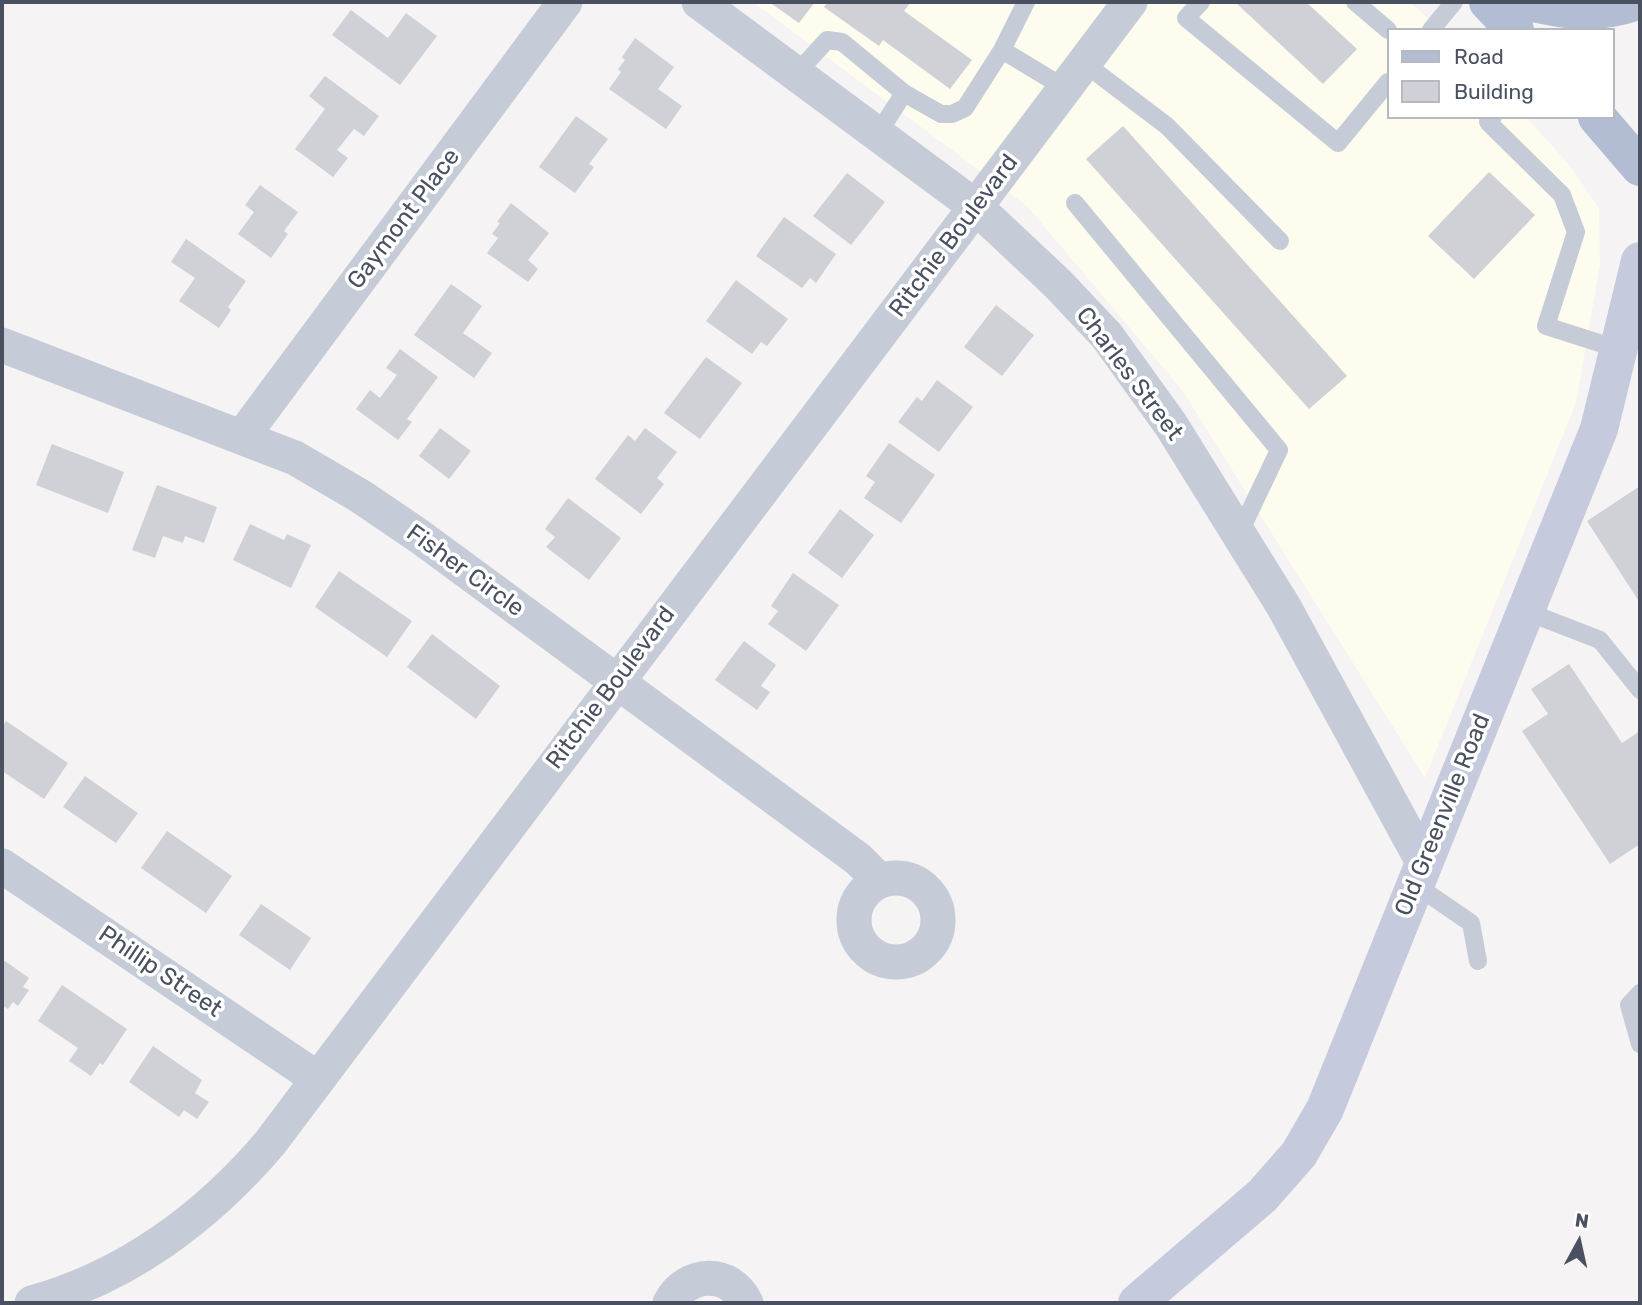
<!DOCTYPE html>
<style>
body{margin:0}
#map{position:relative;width:1642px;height:1305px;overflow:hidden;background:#f5f3f3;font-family:Rubik,sans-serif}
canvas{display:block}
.frame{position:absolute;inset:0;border:4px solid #495161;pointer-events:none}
.legend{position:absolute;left:1387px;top:28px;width:228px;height:91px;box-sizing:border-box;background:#fff;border:2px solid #b6b9c0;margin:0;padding:9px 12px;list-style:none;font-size:21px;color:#495161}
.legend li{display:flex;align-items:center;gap:14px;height:35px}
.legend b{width:35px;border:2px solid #b6b9c0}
.north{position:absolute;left:1544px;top:1207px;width:70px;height:70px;-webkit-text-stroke:5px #fff;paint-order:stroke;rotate:8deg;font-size:19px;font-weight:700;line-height:28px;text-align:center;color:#495161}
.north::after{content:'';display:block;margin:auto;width:24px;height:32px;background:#495161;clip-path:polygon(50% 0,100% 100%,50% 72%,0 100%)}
</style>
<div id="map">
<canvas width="1642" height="1305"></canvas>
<div class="frame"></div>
<ul class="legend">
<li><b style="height:9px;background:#b2bcd2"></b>Road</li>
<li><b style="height:19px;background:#cfd1d7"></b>Building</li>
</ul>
<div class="north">N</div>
</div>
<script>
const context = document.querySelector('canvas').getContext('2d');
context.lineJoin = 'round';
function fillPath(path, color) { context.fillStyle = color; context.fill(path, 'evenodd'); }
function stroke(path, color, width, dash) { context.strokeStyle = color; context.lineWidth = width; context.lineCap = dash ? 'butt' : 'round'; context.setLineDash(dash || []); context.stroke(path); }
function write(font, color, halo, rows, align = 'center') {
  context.font = font + ' Rubik,sans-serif'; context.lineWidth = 7; context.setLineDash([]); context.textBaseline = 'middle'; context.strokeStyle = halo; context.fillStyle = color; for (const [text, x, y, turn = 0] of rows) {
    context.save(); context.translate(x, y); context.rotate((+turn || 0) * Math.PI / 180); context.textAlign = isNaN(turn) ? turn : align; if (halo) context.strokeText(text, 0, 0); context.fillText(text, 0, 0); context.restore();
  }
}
const commercial = new Path2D(`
 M 753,2 L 1410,2 L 1441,30 L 1388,30 L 1388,117 L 1526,117 L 1567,162 L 1599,208 L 1600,264 L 1576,403 L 1425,778 L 1182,390 L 1027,206 Z`);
const building = new Path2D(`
 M 769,2 L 815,2 L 799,23 Z
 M 828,2 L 911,2 L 904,11 L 972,60 L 950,89 L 883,40 L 879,46 L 824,7 Z
 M 1235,2 L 1306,2 L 1357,49 L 1323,84 Z
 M 351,10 L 388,38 L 406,13 L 437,36 L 400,85 L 332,35 Z
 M 635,38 L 674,67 L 658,89 L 682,106 L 666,129 L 609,89 L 621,72 L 618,69 L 625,60 L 622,57 Z
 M 325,76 L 379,116 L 364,136 L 354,129 L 337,150 L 348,158 L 333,177 L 295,149 L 325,109 L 309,96 Z
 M 576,116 L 608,139 L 589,164 L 594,167 L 575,193 L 539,167 Z
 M 1123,126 L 1347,376 L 1309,409 L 1086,159 Z
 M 1489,172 L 1535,215 L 1474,279 L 1428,236 Z
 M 847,173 L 885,202 L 851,245 L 813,216 Z
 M 260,185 L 298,212 L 284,231 L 288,234 L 271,258 L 238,234 L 254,212 L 245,205 Z
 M 511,203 L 549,233 L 528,260 L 538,269 L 528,282 L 487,253 L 498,238 L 492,234 L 500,223 L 497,222 Z
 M 784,217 L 836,254 L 816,283 L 810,278 L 802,288 L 756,256 Z
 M 186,239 L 246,281 L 228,307 L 231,310 L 219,328 L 179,301 L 195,278 L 171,262 Z
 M 736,280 L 788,319 L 767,346 L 761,342 L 752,354 L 706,321 Z
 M 451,284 L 482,306 L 463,333 L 492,353 L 474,378 L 414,335 Z
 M 996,305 L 1034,335 L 1002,376 L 964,347 Z
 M 400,349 L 438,377 L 407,419 L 412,422 L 398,440 L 356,409 L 370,390 L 380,398 L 397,375 L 386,368 Z
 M 706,357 L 742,383 L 700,439 L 664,413 Z
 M 937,380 L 973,407 L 939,452 L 898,422 L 917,397 L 922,401 Z
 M 440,428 L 471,451 L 449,479 L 419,456 Z
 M 645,428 L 677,452 L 657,478 L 664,484 L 641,514 L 595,479 L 628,435 L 635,441 Z
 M 889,443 L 935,475 L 901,523 L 864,498 L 875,482 L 866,476 Z
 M 52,444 L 124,472 L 108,513 L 36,485 Z
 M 157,485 L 217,507 L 204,543 L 185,536 L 183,543 L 163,536 L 155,558 L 132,550 Z
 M 1640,486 L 1640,603 L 1587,521 Z
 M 568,498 L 621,538 L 589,580 L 546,547 L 555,537 L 545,529 Z
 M 840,509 L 874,535 L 842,578 L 808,553 Z
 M 250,524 L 284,540 L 287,534 L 311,545 L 291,588 L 233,560 Z
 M 339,571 L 412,621 L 387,657 L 315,607 Z
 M 793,573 L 839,605 L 806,651 L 768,624 L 778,611 L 771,606 Z
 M 432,634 L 500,686 L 476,719 L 407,667 Z
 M 744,641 L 776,665 L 761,686 L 770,692 L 757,710 L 715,680 Z
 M 1569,664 L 1622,743 L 1640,731 L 1640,844 L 1610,864 L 1522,731 L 1548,714 L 1531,689 Z
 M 6,721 L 68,763 L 44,799 L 2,771 L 2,727 Z
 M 85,776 L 138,813 L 116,843 L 63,807 Z
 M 167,831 L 232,876 L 206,913 L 141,868 Z
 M 261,904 L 311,938 L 290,970 L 239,935 Z
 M 2,959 L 29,978 L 23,987 L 29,990 L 18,1006 L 13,1002 L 8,1009 L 2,1005 Z
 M 62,985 L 127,1029 L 103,1065 L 100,1063 L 91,1076 L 69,1061 L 78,1048 L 38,1021 Z
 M 153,1046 L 202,1080 L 195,1093 L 209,1102 L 197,1119 L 184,1110 L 179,1117 L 129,1082 Z`);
const lane = new Path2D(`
 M 1201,2 L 1186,18 L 1338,143 L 1388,82
 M 1355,2 L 1388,30
 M 1431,30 L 1454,2
 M 1002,50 L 1065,88
 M 1084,63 L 1167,126 L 1280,241
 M 796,74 L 827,40 L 842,42 L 904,93
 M 1493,117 L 1488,122 L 1562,195 L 1576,232 L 1546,326 L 1618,349
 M 877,135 L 904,93 L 941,114 L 952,114 L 965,108 L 1002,50 L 1026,2
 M 1075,203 L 1279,450 L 1239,534
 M 1525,611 L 1600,640 L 1640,690
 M 1414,884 L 1471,923 L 1478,961
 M 1640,993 L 1629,1005 L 1640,1044`);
const street = new Path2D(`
 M 699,2 L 976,207 L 1058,284 L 1107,336 L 1171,425 L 1284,607 L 1423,862
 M 2,345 L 295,458 L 360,496 L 419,536 L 858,859 L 880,881
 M 242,437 L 565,2
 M 2,866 L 318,1079
 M854 920a42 42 0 1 1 84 0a42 42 0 1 1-84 0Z
 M 32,1303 C 127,1277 207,1217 270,1143 L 1130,2
 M 670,1303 C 687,1271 730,1269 746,1303`);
const secondary = new Path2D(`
 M 1137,1303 L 1262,1196 L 1299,1154 L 1325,1109 L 1599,429 L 1640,261`);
const primary = new Path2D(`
 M 1488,2 L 1515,30
 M 1529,2 C 1568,11 1596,15 1635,2
 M 1597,117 L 1640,167`);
const streetNames = [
 ["Gaymont Place",404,219,-53],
 ["Ritchie Boulevard",954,236,-53],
 ["Charles Street",1129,374,53],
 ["Fisher Circle",465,571,36],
 ["Ritchie Boulevard",611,688,-53],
 ["Old Greenville Road",1443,815,-68],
 ["Phillip Street",160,972,34]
];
fillPath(commercial, '#fdfcee');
fillPath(building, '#cfd1d7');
stroke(lane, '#c6ccd7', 18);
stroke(street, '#c6ccd7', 35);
stroke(secondary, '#c5cbdc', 38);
stroke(primary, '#b2bcd2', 38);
write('24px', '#495161', '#fff', streetNames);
</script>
